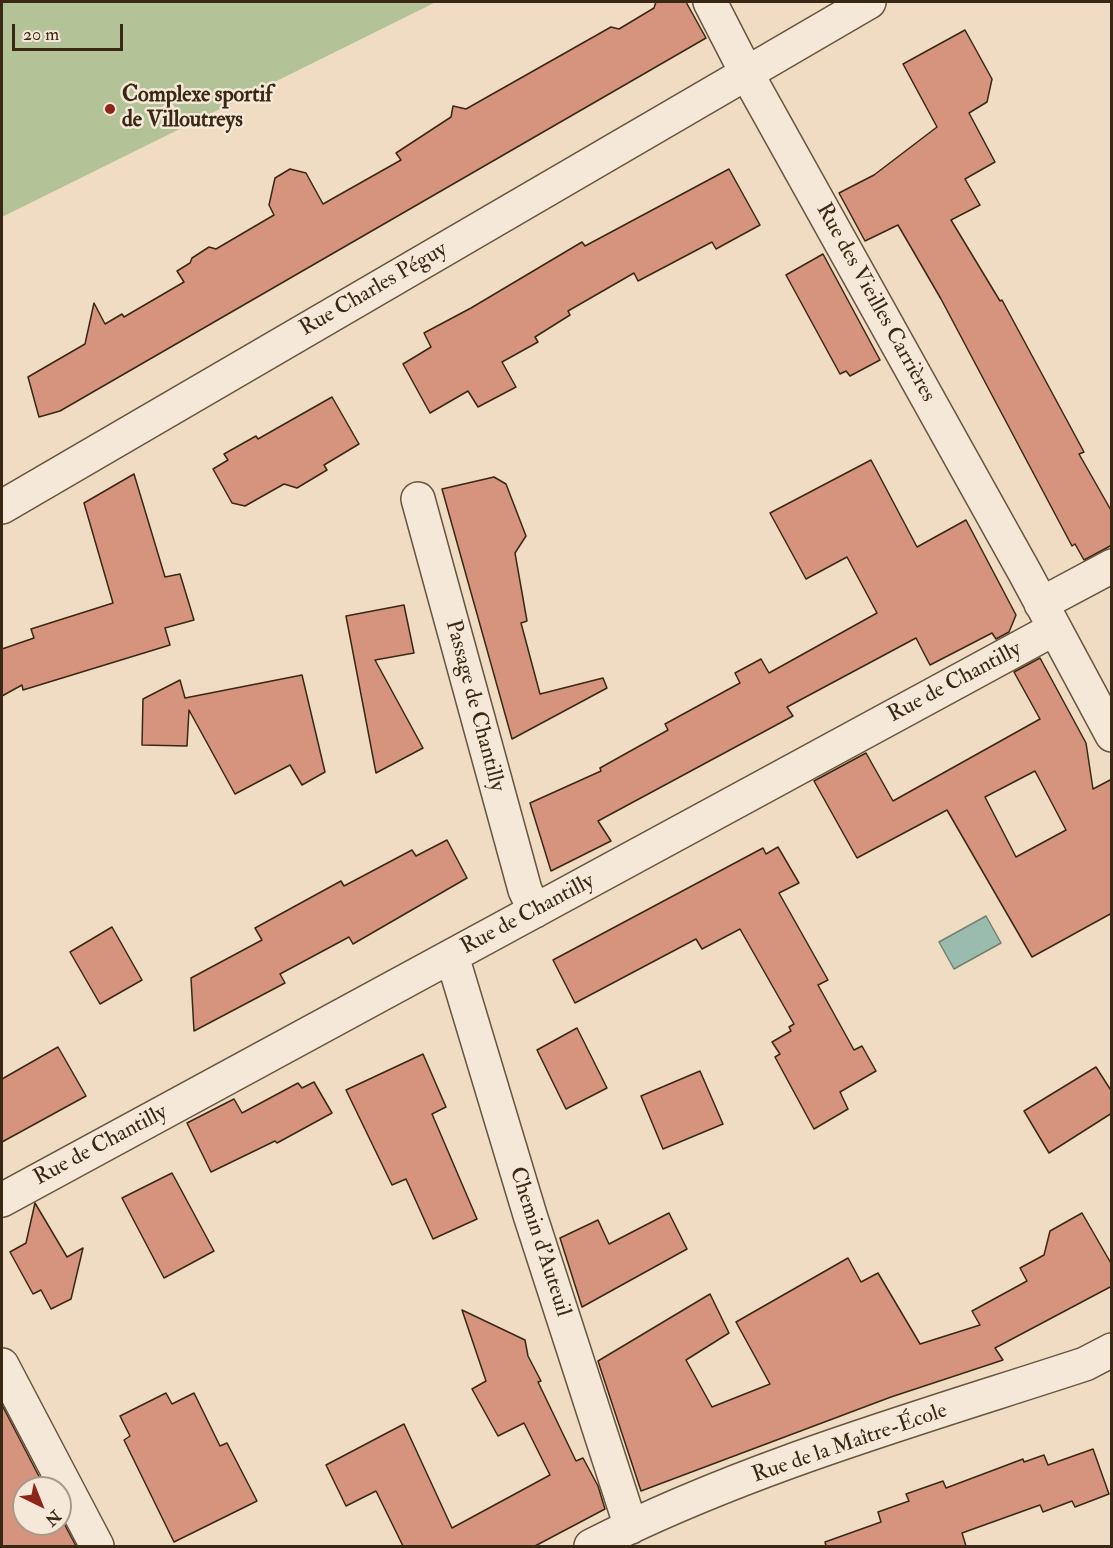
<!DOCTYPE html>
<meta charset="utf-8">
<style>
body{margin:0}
#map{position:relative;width:1113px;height:1548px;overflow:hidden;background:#efdcc3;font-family:"IM FELL Double Pica",serif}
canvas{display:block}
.frame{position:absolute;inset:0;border:3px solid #392813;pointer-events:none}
.north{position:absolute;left:12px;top:1476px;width:60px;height:60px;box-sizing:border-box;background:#f5e8d8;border:2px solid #aa9b89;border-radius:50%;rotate:137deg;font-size:16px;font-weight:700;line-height:24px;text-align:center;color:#392813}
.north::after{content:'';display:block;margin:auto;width:21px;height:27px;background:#8f2418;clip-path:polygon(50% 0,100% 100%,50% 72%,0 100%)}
.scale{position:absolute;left:12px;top:24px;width:111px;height:27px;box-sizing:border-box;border:3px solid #392813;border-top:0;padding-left:8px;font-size:18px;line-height:21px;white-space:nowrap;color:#392813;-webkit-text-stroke:4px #f5e8d8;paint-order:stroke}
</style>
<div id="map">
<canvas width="1113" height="1548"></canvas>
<div class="frame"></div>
<div class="north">N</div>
<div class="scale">20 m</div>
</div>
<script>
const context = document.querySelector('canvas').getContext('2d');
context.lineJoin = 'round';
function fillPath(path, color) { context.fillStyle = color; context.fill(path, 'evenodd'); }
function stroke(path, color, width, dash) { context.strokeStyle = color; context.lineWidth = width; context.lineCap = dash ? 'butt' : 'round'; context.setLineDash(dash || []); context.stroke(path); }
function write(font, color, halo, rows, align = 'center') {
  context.font = font + ' "IM FELL Double Pica",serif'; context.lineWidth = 5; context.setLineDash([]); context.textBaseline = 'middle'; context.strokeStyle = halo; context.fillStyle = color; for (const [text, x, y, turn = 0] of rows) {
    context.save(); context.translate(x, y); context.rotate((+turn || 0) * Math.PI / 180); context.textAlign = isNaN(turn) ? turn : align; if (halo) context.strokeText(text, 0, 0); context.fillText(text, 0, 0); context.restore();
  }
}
const green = new Path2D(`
 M 2,2 L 436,2 L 2,217 Z`);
const water = new Path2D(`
 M 986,916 L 1001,943 L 954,969 L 939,942 Z`);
const building = new Path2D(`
 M 656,2 L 686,2 L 706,38 L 60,411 L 39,417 L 28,377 L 85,344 L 94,303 L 105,324 L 122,314 L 124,317 L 184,282 L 177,271 L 190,263 L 192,258 L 209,247 L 216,249 L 274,215 L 269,205 L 275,178 L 290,169 L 306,173 L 323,204 L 401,160 L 396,153 L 451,117 L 453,106 L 466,109 L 611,27 L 619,29 L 654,8 Z
 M 965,30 L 992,79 L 987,102 L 969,113 L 995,162 L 965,179 L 980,205 L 951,220 L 1000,301 L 1002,300 L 1084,452 L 1079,454 L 1112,512 L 1112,545 L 1084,560 L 1075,544 L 1072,546 L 941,299 L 898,225 L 865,241 L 839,193 L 874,175 L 937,127 L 903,64 Z
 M 729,169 L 760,225 L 716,249 L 712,242 L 638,281 L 634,273 L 568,311 L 570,315 L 535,337 L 538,342 L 502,362 L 516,387 L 478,407 L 468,391 L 430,413 L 403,364 L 431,347 L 424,333 L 471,308 L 582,242 L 585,246 Z
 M 823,254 L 880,360 L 850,376 L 846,371 L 840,374 L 786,275 Z
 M 332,397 L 359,444 L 324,465 L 327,470 L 297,488 L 284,484 L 245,506 L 232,503 L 213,469 L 228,460 L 224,454 L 256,436 L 258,439 Z
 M 871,460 L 917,547 L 966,520 L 1016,615 L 1009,632 L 996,639 L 992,633 L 930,665 L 916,638 L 787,707 L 793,716 L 598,821 L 611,841 L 551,871 L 530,803 L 601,771 L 600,768 L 668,730 L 665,724 L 740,683 L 735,673 L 761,659 L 769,673 L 877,613 L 847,557 L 806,579 L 770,513 Z
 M 134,474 L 165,577 L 180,574 L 194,620 L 165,628 L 170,645 L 23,690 L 22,685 L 2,696 L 2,649 L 34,638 L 31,629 L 113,603 L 84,503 Z
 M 494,477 L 506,484 L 526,536 L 515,553 L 527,621 L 521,623 L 540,694 L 603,678 L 607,688 L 512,739 L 442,489 Z
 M 404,605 L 414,653 L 375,660 L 423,748 L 376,773 L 346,616 Z
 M 1040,658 L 1086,743 L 1093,789 L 1112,779 L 1112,913 L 1032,957 L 947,810 L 857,858 L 814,781 L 866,753 L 893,801 L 1040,719 L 1014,672 ZM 1035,771 L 1066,830 L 1016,857 L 985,797 Z
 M 302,675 L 325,772 L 302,785 L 290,765 L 235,794 L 189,710 L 187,746 L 142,745 L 143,699 L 180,680 L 185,698 Z
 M 447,840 L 467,878 L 353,944 L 349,937 L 280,974 L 285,983 L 194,1031 L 191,978 L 262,940 L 255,928 L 341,881 L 344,886 L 412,850 L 416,856 Z
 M 778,847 L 799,883 L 779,893 L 828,980 L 818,985 L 854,1050 L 862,1046 L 876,1071 L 840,1092 L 848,1109 L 814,1129 L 775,1057 L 780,1054 L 772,1042 L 791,1031 L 789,1027 L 794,1024 L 740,929 L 702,949 L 696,939 L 575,1003 L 553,960 L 763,848 L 766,854 Z
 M 112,927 L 142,980 L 100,1004 L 70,952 Z
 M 577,1028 L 607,1088 L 566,1109 L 537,1050 Z
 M 58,1047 L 86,1096 L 2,1142 L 2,1079 Z
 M 423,1054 L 446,1107 L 432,1114 L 477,1219 L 433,1239 L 406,1179 L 392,1185 L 346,1090 Z
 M 1096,1067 L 1112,1092 L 1112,1113 L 1049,1153 L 1024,1111 Z
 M 700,1071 L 723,1124 L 663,1149 L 641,1096 Z
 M 314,1082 L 332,1113 L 277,1143 L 275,1141 L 211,1172 L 187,1123 L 234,1099 L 242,1113 L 298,1083 L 302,1088 Z
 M 172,1173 L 214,1251 L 164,1278 L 122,1198 Z
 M 35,1203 L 67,1257 L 83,1248 L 71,1299 L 51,1309 L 41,1290 L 33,1294 L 10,1252 L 26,1243 Z
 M 669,1213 L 687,1249 L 582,1307 L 560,1238 L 598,1220 L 609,1244 Z
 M 1082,1213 L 1112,1265 L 1112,1286 L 995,1348 L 1003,1360 L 891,1397 L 641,1491 L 598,1361 L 710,1294 L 729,1333 L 686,1360 L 712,1407 L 770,1384 L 736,1322 L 848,1258 L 861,1282 L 878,1273 L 920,1344 L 980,1325 L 972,1311 L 1027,1281 L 1020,1268 L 1044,1255 L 1050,1231 Z
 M 462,1310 L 525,1340 L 528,1356 L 541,1381 L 538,1382 L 576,1461 L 583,1458 L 598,1486 L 605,1509 L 535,1546 L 403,1546 L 376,1491 L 346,1506 L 326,1465 L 404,1424 L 452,1528 L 550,1475 L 524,1423 L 498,1436 L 472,1389 L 486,1381 Z
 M 166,1393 L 172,1404 L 194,1393 L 220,1446 L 227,1443 L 257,1501 L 174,1542 L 124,1440 L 130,1436 L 120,1416 Z
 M 2,1405 L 45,1488 L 24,1488 L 24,1524 L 60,1524 L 60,1516 L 76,1546 L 2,1546 Z
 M 1093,1449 L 1109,1494 L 1075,1507 L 1072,1501 L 1043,1512 L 1040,1505 L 962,1533 L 966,1546 L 826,1546 L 825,1542 L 881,1522 L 878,1512 L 909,1501 L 906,1494 L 943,1481 L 946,1488 L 1023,1459 L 1024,1462 L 1044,1455 L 1048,1465 Z`);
const minor = new Path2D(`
 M 710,2 L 747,74 L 1025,573 L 1112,735
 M 418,499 L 525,890 L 535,911
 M 2,507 L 869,2
 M 1041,604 L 1112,566
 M 452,956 L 530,1215 L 631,1527
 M 2,1200 L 1054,629
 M 2,1365 L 97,1546
 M 591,1546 C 746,1467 920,1418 1085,1364 L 1112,1350`);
const markers = [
 [110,109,6,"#8f2418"]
];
const poiNames = [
 ["Complexe sportif",122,96],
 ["de Villoutreys",122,121]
];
const streetNames = [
 ["Rue Charles Péguy",374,290,-30],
 ["Rue des Vieilles Carrières",875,303,61],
 ["Rue de Chantilly",955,683,-28],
 ["Passage de Chantilly",474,706,75],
 ["Rue de Chantilly",528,915,-28],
 ["Rue de Chantilly",101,1146,-28],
 ["Chemin d'Auteuil",539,1242,72],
 ["Rue de la Maître-École",850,1444,-19]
];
fillPath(green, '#b4c298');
fillPath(water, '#9abcaf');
stroke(water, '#738171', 1.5);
fillPath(building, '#d6947e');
stroke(building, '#392813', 1.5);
stroke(minor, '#66553f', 36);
stroke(minor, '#f5e8d8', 33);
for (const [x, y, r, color] of markers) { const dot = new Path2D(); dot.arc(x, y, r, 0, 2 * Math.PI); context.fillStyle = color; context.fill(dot); stroke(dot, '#f5e8d8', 2); }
write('bold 22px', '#392813', '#f5e8d8', poiNames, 'left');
write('22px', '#392813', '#f5e8d8', streetNames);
</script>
